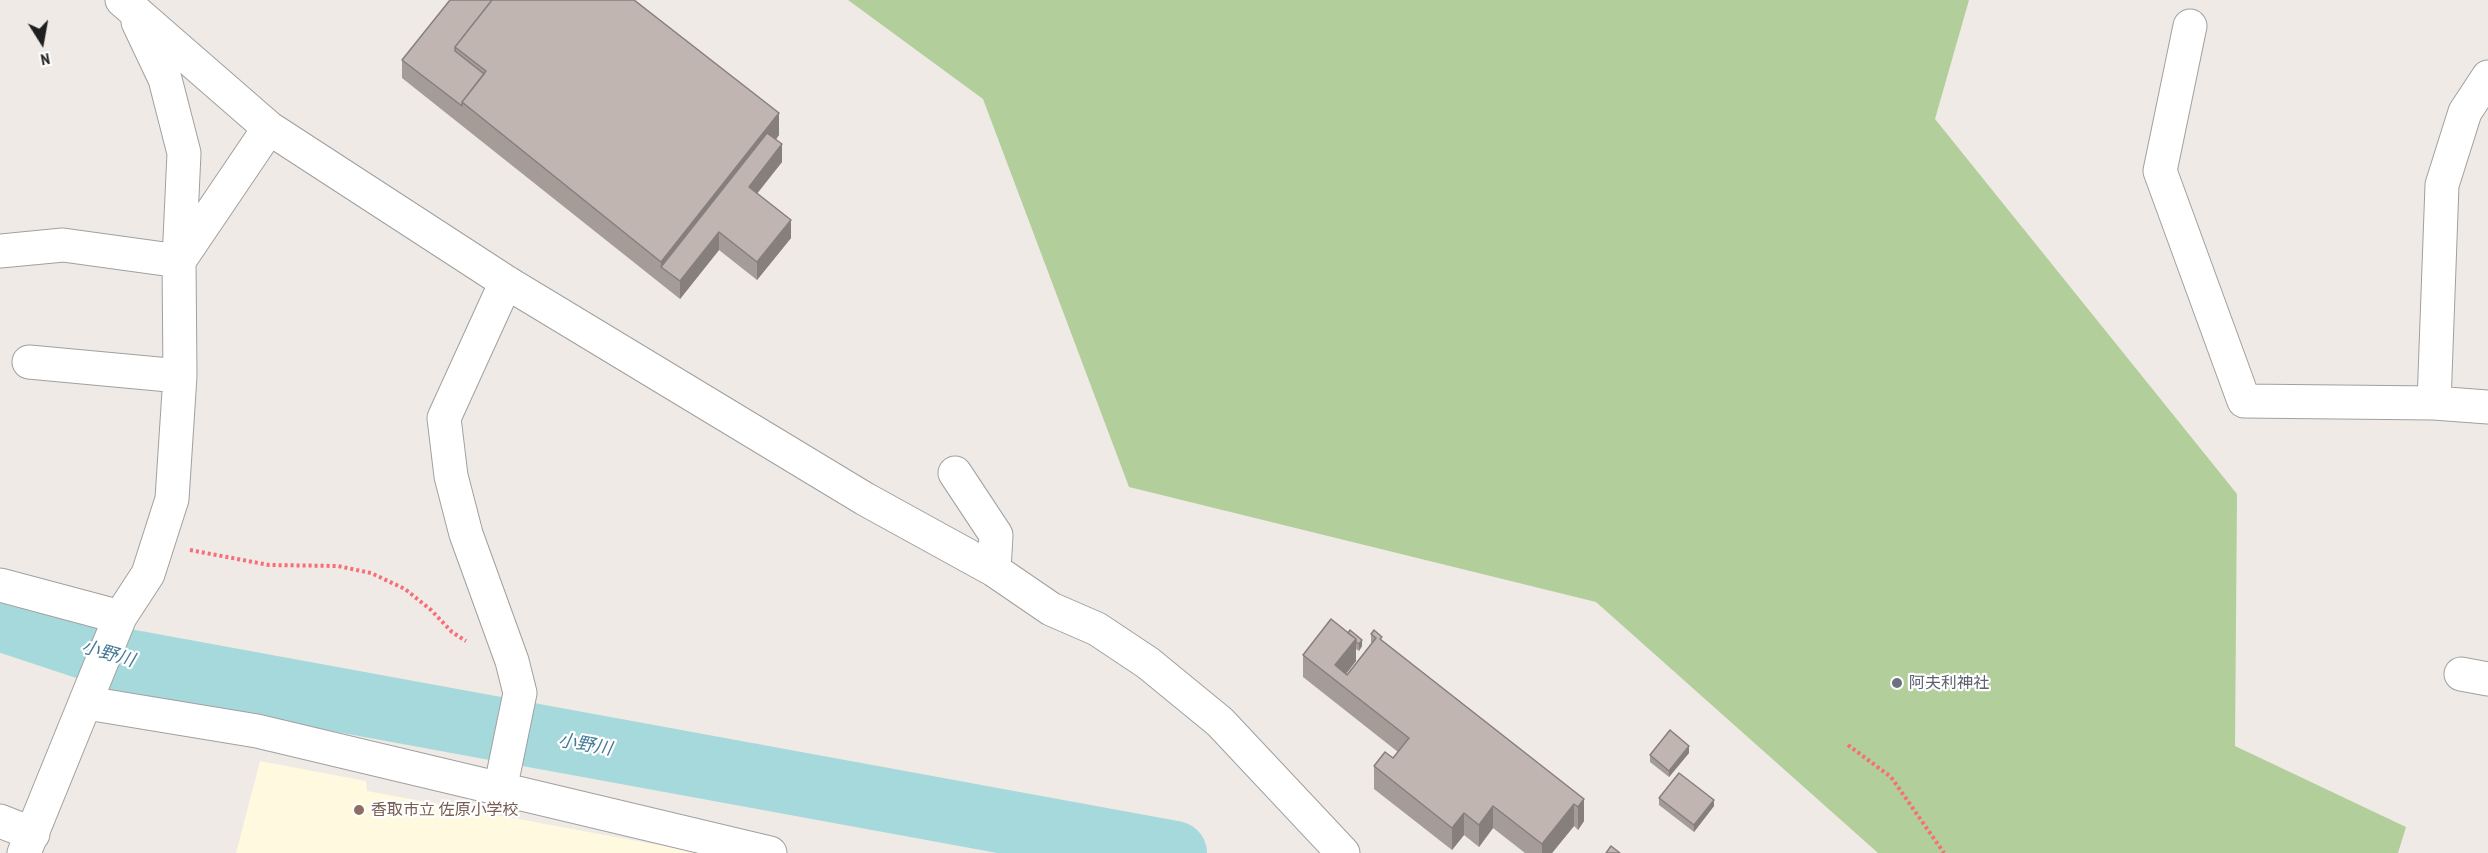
<!DOCTYPE html>
<meta charset="utf-8">
<style>
body{margin:0}
#map{position:relative;width:2488px;height:853px;overflow:hidden;background:#efeae5;font-family:"PT Sans Narrow",sans-serif}
canvas{display:block}
.north{position:absolute;left:12px;top:12px;width:60px;height:60px;-webkit-text-stroke:4px #fff;paint-order:stroke;rotate:169deg;font-size:16px;font-weight:700;line-height:24px;text-align:center;color:#1f1f1f}
.north::after{content:'';display:block;margin:auto;width:21px;height:27px;background:#1f1f1f;clip-path:polygon(50% 0,100% 100%,50% 72%,0 100%)}
</style>
<div id="map">
<canvas width="2488" height="853"></canvas>
<div class="north">N</div>
</div>
<script>
const context = document.querySelector('canvas').getContext('2d');
context.lineJoin = 'round';
function fillPath(path, color) { context.fillStyle = color; context.fill(path, 'evenodd'); }
function stroke(path, color, width, dash) { context.strokeStyle = color; context.lineWidth = width; context.lineCap = dash ? 'butt' : 'round'; context.setLineDash(dash || []); context.stroke(path); }
function write(font, color, halo, rows, align = 'center') {
  context.font = font + ' "PT Sans Narrow","Noto Sans JP",sans-serif'; context.lineWidth = 4.5; context.setLineDash([]); context.textBaseline = 'middle'; context.strokeStyle = halo; context.fillStyle = color; for (const [text, x, y, turn = 0] of rows) {
    context.save(); context.translate(x, y); context.rotate((+turn || 0) * Math.PI / 180); context.textAlign = isNaN(turn) ? turn : align; if (halo) context.strokeText(text, 0, 0); context.fillText(text, 0, 0); context.restore();
  }
}
const education = new Path2D(`
 M 260,761 L 366,781 L 367,791 L 702,853 L 236,853 Z`);
const forest = new Path2D(`
 M 848,0 L 1969,0 L 1935,119 L 2237,494 L 2235,746 L 2406,827 L 2398,853 L 1878,853 L 1596,602 L 1129,487 L 983,99 Z`);
const river = new Path2D(`
 M 0,619 L 127,661 L 1175,853`);
const path = new Path2D(`
 M 190,550 L 269,565 L 338,566 L 371,573 L 405,589 L 431,610 L 452,632 L 466,641
 M 1848,745 L 1891,777 L 1944,853`);
const minor = new Path2D(`
 M 122,0 L 269,128 L 506,282 L 865,499 L 994,570 L 1051,609 L 1097,629 L 1148,663 L 1220,722 L 1343,853
 M 2190,26 L 2160,171 L 2244,401 L 2434,403 L 2488,407
 M 0,251 L 63,245 L 179,261
 M 179,261 L 269,128
 M 29,362 L 180,376
 M 2434,403 L 2442,185 L 2465,112 L 2488,77
 M 955,473 L 996,535 L 994,570
 M 0,585 L 120,617
 M 2461,674 L 2488,679
 M 87,703 L 257,731 L 770,853
 M 500,790 L 520,693 L 512,661 L 466,534 L 451,476 L 444,418 L 506,282
 M 0,821 L 33,834
 M 24,853 L 120,617 L 148,574 L 172,499 L 180,376 L 179,261 L 184,153 L 165,79 L 138,22`);
const wall = new Path2D(`
 M 450,0 L 779,135 L 776,140 L 782,162 L 757,193 L 791,238 L 757,280 L 719,250 L 680,299 L 402,78 L 402,60 Z
 M 1348,633 L 1362,646 L 1359,651 L 1356,649 L 1356,661 L 1346,674 L 1347,675 L 1371,644 L 1371,634 L 1382,640 L 1584,799 L 1584,821 L 1578,830 L 1574,826 L 1552,853 L 1525,853 L 1493,828 L 1479,847 L 1464,835 L 1452,850 L 1374,789 L 1374,766 L 1393,758 L 1398,752 L 1303,677 L 1303,655 Z
 M 1689,753 L 1669,777 L 1650,762 L 1650,755 Z
 M 1659,798 L 1714,806 L 1694,832 L 1659,805 Z`);
const shadedWall = new Path2D(`
 M 779,113 L 779,135 L 670,273 L 661,267 L 661,262 Z
 M 782,144 L 782,162 L 749,204 L 749,187 Z
 M 791,220 L 791,238 L 757,280 L 757,262 Z
 M 719,232 L 719,250 L 680,299 L 680,281 Z
 M 1356,639 L 1356,661 L 1339,683 L 1335,665 Z
 M 1362,640 L 1362,646 L 1359,651 L 1359,644 Z
 M 1689,746 L 1689,753 L 1669,777 L 1669,771 Z
 M 1584,799 L 1584,821 L 1578,830 L 1578,807 Z
 M 1714,800 L 1714,806 L 1694,832 L 1694,825 Z
 M 1574,804 L 1574,826 L 1552,853 L 1542,853 L 1542,844 Z
 M 1493,806 L 1493,828 L 1479,847 L 1479,825 Z
 M 1464,813 L 1464,835 L 1452,850 L 1452,828 Z`);
const building = new Path2D(`
 M 450,0 L 492,0 L 455,47 L 455,51 L 484,74 L 462,102 L 462,106 L 402,60 Z
 M 492,0 L 634,0 L 779,113 L 661,262 L 462,102 L 486,71 L 455,47 Z
 M 767,133 L 782,144 L 749,187 L 791,220 L 757,262 L 719,232 L 680,281 L 661,267 Z
 M 1331,619 L 1356,639 L 1335,665 L 1347,675 L 1376,638 L 1371,634 L 1374,630 L 1382,637 L 1380,639 L 1584,799 L 1578,807 L 1574,804 L 1542,844 L 1493,806 L 1479,825 L 1464,813 L 1452,828 L 1374,766 L 1385,752 L 1393,758 L 1409,738 L 1303,655 Z
 M 1350,630 L 1362,640 L 1359,644 L 1356,642 L 1356,639 L 1348,633 Z
 M 1670,730 L 1689,746 L 1669,771 L 1650,755 Z
 M 1679,773 L 1714,800 L 1694,825 L 1659,798 Z
 M 1611,846 L 1620,853 L 1606,853 Z`);
const markers = [
 [1897,683,6,"#6b7280"],
 [359,810,6,"#8d6e63"]
];
const worshipNames = [
 ["阿夫利神社",1909,683]
];
const educationNames = [
 ["香取市立 佐原小学校",371,810]
];
const waterNames = [
 ["小野川",108,654,16],
 ["小野川",585,745,10]
];
fillPath(education, '#fef9df');
fillPath(forest, '#b2ce9a');
stroke(river, '#a6d9dc', 64);
stroke(minor, '#a0a0a0', 35);
stroke(path, '#f76e78', 4, [3, 3]);
stroke(minor, '#fff', 33);
fillPath(wall, '#a59c98');
fillPath(shadedWall, '#867f7c');
fillPath(building, '#c0b5b1');
stroke(building, '#867f7c', 1.5);
for (const [x, y, r, color] of markers) { const dot = new Path2D(); dot.arc(x, y, r, 0, 2 * Math.PI); context.fillStyle = color; context.fill(dot); stroke(dot, '#fff', 2); }
write('16px', '#5b616d', '#fff', worshipNames, 'left');
write('16px', '#785e54', '#fff', educationNames, 'left');
write('italic 18px', '#437a96', '#fff', waterNames);
</script>
